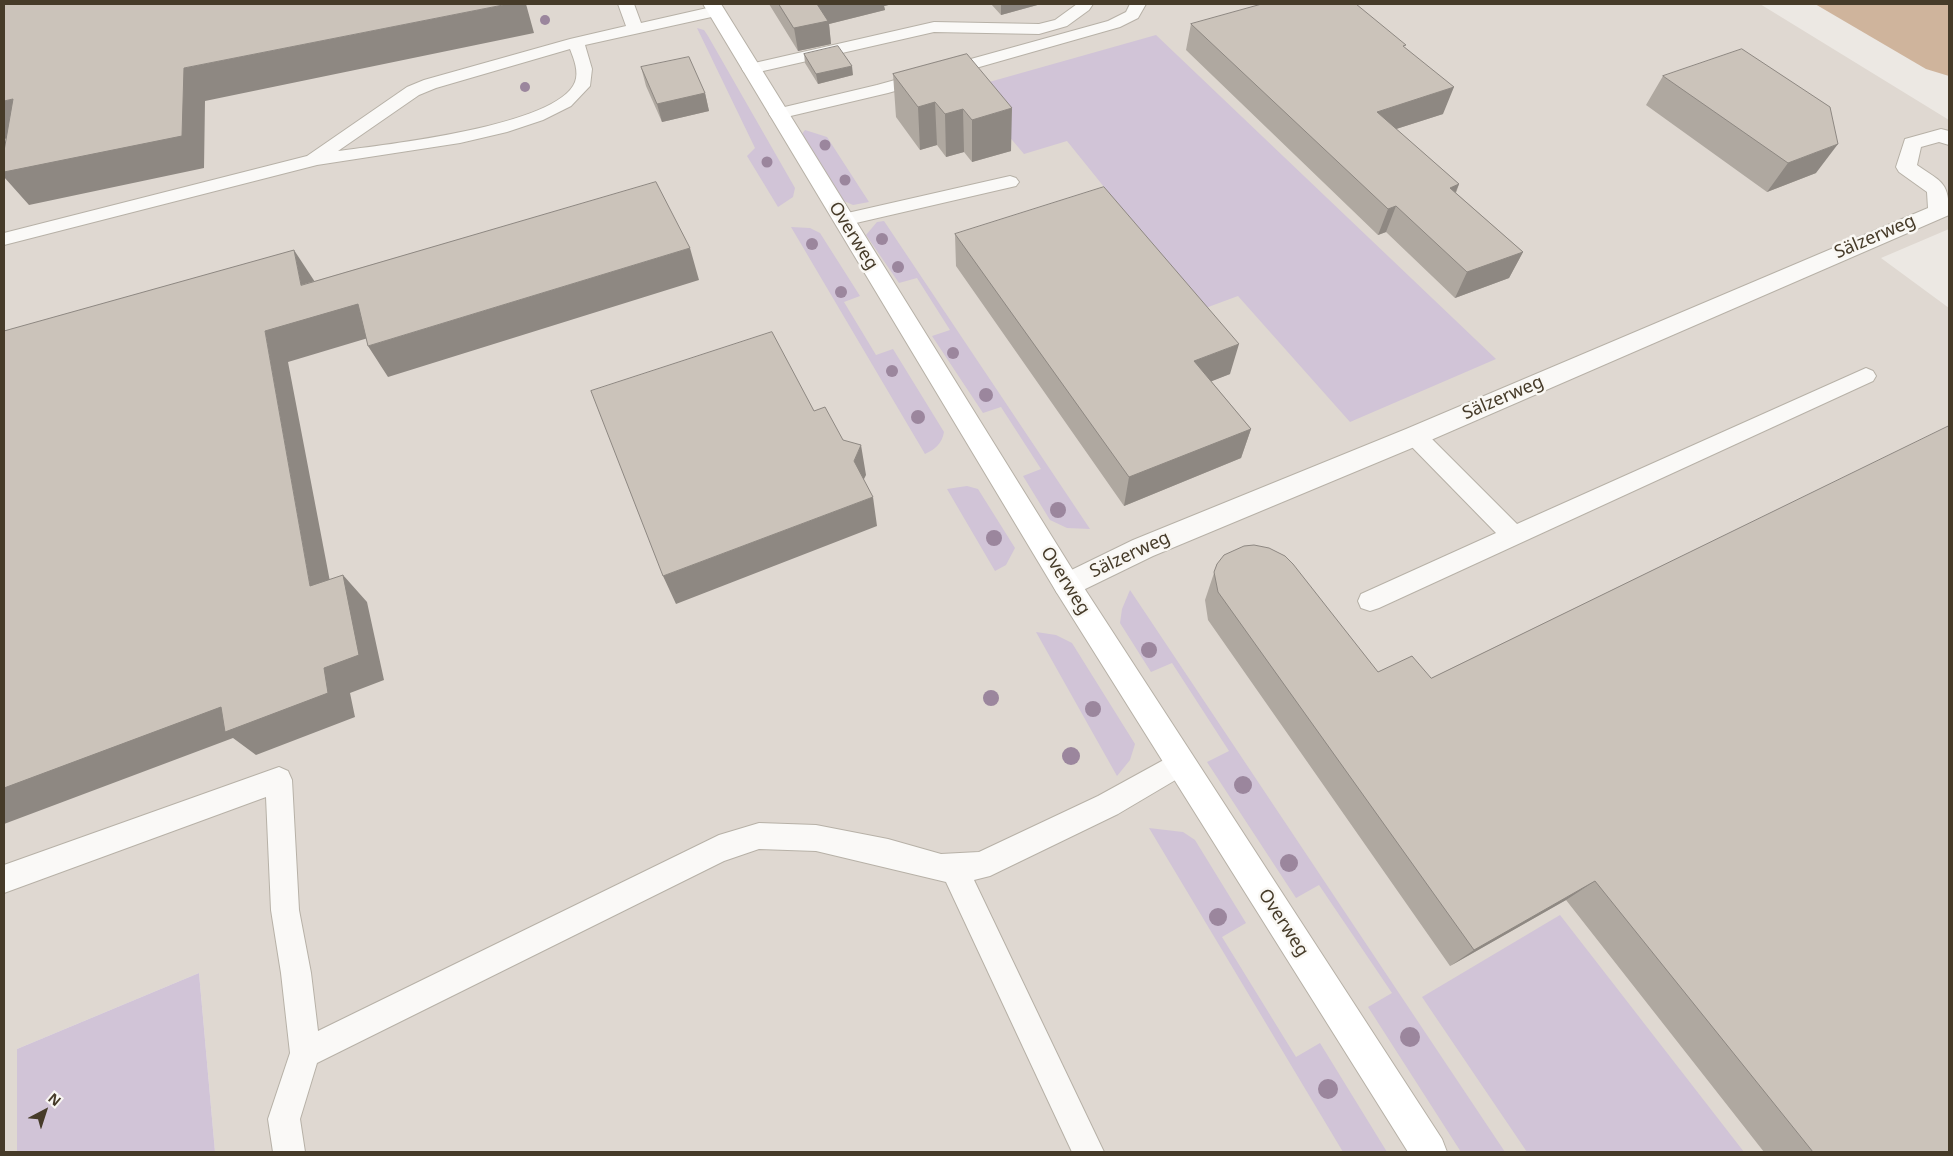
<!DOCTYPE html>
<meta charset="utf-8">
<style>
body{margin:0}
#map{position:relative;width:1953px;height:1156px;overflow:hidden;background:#ece8e3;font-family:"Noto Sans",sans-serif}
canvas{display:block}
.frame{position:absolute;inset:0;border:5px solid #463b29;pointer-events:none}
.north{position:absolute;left:20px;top:1086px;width:50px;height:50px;-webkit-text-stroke:4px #f9f7f3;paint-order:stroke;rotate:40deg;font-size:14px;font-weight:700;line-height:20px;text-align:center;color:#463b29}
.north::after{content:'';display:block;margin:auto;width:18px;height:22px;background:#463b29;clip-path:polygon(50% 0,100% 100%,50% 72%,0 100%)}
</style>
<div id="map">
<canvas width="1953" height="1156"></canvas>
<div class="frame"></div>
<div class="north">N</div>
</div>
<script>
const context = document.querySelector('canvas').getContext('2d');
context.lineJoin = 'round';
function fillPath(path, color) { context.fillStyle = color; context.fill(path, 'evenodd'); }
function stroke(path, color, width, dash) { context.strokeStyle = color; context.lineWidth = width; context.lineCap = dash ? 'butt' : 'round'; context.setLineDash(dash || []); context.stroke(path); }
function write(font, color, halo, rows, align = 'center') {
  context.font = font + ' "Noto Sans",sans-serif'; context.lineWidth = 5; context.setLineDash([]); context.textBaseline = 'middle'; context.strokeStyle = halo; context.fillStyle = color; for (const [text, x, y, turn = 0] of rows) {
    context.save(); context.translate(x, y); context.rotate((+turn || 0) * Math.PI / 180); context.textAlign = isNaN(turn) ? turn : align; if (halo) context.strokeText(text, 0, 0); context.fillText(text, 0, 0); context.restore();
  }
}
const built = new Path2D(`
 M 4,4 L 1760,4 L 1949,120 L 1949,229 L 1881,258 L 1949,308 L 1949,1152 L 215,1152 L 199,973 L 17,1049 L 17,1152 L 4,1152 Z`);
const green = new Path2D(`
 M 697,28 L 704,30 L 708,36 L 795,188 L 793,197 L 778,207 L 747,156 L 755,148 Z
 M 1156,35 L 1496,359 L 1350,422 L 1238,296 L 1192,313 L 1117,203 L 1067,141 L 1024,154 L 968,88 Z
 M 805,130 L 827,137 L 869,202 L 853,205 L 844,201 L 802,134 Z
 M 884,221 L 1090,529 L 1067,528 L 1050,520 L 1023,476 L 1041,469 L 1001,407 L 983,413 L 932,336 L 950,330 L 917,278 L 899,283 L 866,235 L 877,222 Z
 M 791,227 L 810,228 L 820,233 L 860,296 L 844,302 L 876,355 L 893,349 L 944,432 C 942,443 936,449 925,454 Z
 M 967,486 L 978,489 L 1015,548 L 1006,565 L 995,571 L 947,489 Z
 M 1130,590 L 1505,1152 L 1461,1152 L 1368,1007 L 1392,993 L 1319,885 L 1296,898 L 1207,762 L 1229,751 L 1172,663 L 1151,672 L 1120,623 L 1122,609 Z
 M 1036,632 L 1056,635 L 1072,643 L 1135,744 L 1130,760 L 1117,776 Z
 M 1149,828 L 1183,832 L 1195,840 L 1246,923 L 1222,937 L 1296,1057 L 1320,1043 L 1387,1152 L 1343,1152 Z
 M 1560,915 L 1744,1152 L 1527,1152 L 1422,997 Z
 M 199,973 L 215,1152 L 17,1152 L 17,1049 Z`);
const water = new Path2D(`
 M 1815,4 L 1949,4 L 1949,76 L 1926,69 Z`);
const lane = new Path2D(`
 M 618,4 L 634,4 L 641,23 L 716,6 L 722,8 L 724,11 L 722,14 L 716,16 L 585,45 L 592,69 L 590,86 L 571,106 L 543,120 L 507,132 L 460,143 L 317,165 L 4,245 L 4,233 L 307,156 L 407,87 L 424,80 L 570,39 L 626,26 ZM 570,49 C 574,59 579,72 575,82 C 558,126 383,145 338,151 L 419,95 L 436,88 Z
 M 1077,4 L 1093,4 L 1089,10 L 1067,26 L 1039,34 L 934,32 L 750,74 L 744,72 L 742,69 L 744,66 L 750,64 L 934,22 L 1039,24 L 1055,20 Z
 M 1130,4 L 1146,4 L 1138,18 L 1120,27 L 888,93 L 778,119 L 772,118 L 769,114 L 772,110 L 877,85 L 1108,21 L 1126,12 Z
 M 1010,176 L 1016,178 L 1019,182 L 1016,186 L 843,226 L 836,224 L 834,220 L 836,216 L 843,214 Z
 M 1866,368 L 1873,371 L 1876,376 L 1873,381 L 1379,608 L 1370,611 L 1361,608 L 1358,601 L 1361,594 L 1496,533 L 1407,442 L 1404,436 L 1407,430 L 1415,428 L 1423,430 L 1517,524 Z
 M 1180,751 L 1189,754 L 1193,763 L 1189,772 L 1118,814 L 990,876 L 974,880 L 1104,1152 L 1072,1152 L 946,882 L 816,851 L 759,849 L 724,861 L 317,1063 L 300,1119 L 305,1152 L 273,1152 L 268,1119 L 290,1053 L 281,973 L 271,910 L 266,797 L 4,893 L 4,865 L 279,767 L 288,771 L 292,780 L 299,910 L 311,973 L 318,1031 L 719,835 L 759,823 L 816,825 L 888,839 L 941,854 L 979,852 L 1098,796 Z`);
const street = new Path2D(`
 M 1941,129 L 1949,131 L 1949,145 L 1939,142 L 1921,147 L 1917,165 C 1943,183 1949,182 1949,215 L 1424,443 L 1153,556 L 1077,593 L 1067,597 L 1057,593 L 1053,585 L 1057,577 L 1133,540 L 1406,429 L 1928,208 L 1927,192 L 1899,172 L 1896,167 L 1905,139 Z`);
const secondary = new Path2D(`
 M 703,4 L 721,4 L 1077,577 L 1442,1139 L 1447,1152 L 1408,1152 L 1057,593 Z`);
const trees = [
 [545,20,5],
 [525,87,5],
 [825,145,5.5],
 [767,162,5.5],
 [845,180,5.5],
 [882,239,6],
 [812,244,6],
 [898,267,6],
 [841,292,6],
 [953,353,6],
 [892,371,6],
 [986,395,7],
 [918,417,7],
 [1058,510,8],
 [994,538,8],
 [1149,650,8],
 [991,698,8],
 [1093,709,8],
 [1071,756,9],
 [1243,785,9],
 [1289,863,9],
 [1218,917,9],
 [1410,1037,10],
 [1328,1089,10]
];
const wall = new Path2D(`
 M 769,4 L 893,4 L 884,6 L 885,10 L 829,24 L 831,44 L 798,51 Z
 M 991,4 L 1041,4 L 1001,15 Z
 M 1191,24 L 1405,48 L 1443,114 L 1396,129 L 1459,184 L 1456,193 L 1523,252 L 1509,278 L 1455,298 L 1386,232 L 1378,235 L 1186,50 Z
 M 804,54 L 853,75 L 818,84 L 805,63 Z
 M 967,54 L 1011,151 L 972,162 L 964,152 L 946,157 L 937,145 L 920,150 L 896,117 L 893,74 Z
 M 641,67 L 705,93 L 709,111 L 662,122 L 646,86 Z
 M 1663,76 L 1816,173 L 1767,192 L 1646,105 Z
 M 955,234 L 1230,374 L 1211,381 L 1251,429 L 1241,458 L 1124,506 L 956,266 Z
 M 1217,564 L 1378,672 L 1431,678 L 1949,1152 L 1764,1152 L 1566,900 L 1450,966 L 1208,620 L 1205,600 Z`);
const shadedWall = new Path2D(`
 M 508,4 L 526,4 L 534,33 L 205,101 L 204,168 L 29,205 L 4,177 L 4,172 L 184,68 Z
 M 816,4 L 893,4 L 884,6 L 885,10 L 829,24 L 831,44 L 798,51 L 794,28 Z
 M 1001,4 L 1041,4 L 1001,15 Z
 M 852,66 L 853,75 L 818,84 L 816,74 Z
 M 1454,87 L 1443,114 L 1368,138 L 1377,112 Z
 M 705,93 L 709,111 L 662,122 L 657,104 Z
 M 13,99 L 40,132 L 4,139 L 4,101 Z
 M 935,102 L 937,145 L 920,150 L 918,107 Z
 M 1012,108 L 1011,151 L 972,162 L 972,120 Z
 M 963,109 L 964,152 L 946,157 L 945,114 Z
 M 1838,144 L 1816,173 L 1767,192 L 1788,163 Z
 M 1459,184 L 1448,210 L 1450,188 Z
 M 1396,206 L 1386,232 L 1378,235 L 1388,209 Z
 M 690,248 L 699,280 L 388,377 L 368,346 Z
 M 294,250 L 315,282 L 358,304 L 378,335 L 288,362 L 336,613 L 310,586 L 265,331 L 301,285 Z
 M 1523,252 L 1509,278 L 1455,298 L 1467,272 Z
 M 1239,344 L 1230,374 L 1187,391 L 1194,361 Z
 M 1251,429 L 1241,458 L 1124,506 L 1129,477 Z
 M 861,445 L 866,475 L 858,491 L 854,461 Z
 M 873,497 L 877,526 L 676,604 L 663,576 Z
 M 343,575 L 367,602 L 384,680 L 350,693 L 355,717 L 256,755 L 233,738 L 4,824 L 4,788 Z
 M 1595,881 L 1566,900 L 1450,966 L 1474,950 Z`);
const building = new Path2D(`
 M 4,4 L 508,4 L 184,68 L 182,136 L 4,172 L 4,151 L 13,99 L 4,101 Z
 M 779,4 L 817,4 L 828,21 L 794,28 Z
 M 1262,4 L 1356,4 L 1406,45 L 1403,46 L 1454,87 L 1377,112 L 1459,184 L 1450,188 L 1523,252 L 1467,272 L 1396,206 L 1388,209 L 1191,24 Z
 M 838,46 L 852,66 L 816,74 L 804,54 Z
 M 1742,49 L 1830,107 L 1838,144 L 1788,163 L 1663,76 Z
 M 967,54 L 1012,108 L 972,120 L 963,109 L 945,114 L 935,102 L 918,107 L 893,74 Z
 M 689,57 L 705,93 L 657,104 L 641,67 Z
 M 656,182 L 690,248 L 368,346 L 358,304 L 265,331 L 310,586 L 343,575 L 359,655 L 324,668 L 328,693 L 225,732 L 221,707 L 4,788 L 4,331 L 294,250 L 301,285 Z
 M 1104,187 L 1239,344 L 1194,361 L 1251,429 L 1129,477 L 955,234 Z
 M 772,332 L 814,411 L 825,407 L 843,440 L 861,445 L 854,461 L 873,497 L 663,576 L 591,391 Z
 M 1949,426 L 1949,1152 L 1813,1152 L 1595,881 L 1474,950 L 1218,592 L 1214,572 L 1217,564 L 1224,555 L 1244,546 L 1254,545 L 1269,548 L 1285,556 L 1293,564 L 1378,672 L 1412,656 L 1431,678 Z`);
const streetNames = [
 ["Overweg",853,236,58],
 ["Sälzerweg",1875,237,-23],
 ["Sälzerweg",1503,398,-23],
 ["Sälzerweg",1130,555,-25],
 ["Overweg",1065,581,58],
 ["Overweg",1283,923,57]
];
fillPath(built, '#dfd8d1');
fillPath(green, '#d1c4d7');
fillPath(water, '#cfb49c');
stroke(lane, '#b7b1a7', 2);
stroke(street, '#b7b1a7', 2);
stroke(secondary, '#b7b1a7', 2);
fillPath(lane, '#faf9f7');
fillPath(street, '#faf9f7');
fillPath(secondary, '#fff');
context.fillStyle = '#9b869d';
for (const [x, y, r] of trees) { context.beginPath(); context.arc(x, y, r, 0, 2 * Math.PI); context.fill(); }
fillPath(wall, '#afa8a0');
fillPath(shadedWall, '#8e8882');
fillPath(building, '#cbc3ba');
stroke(building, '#8e8882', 1);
write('18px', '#463b29', '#f9f7f3', streetNames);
</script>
